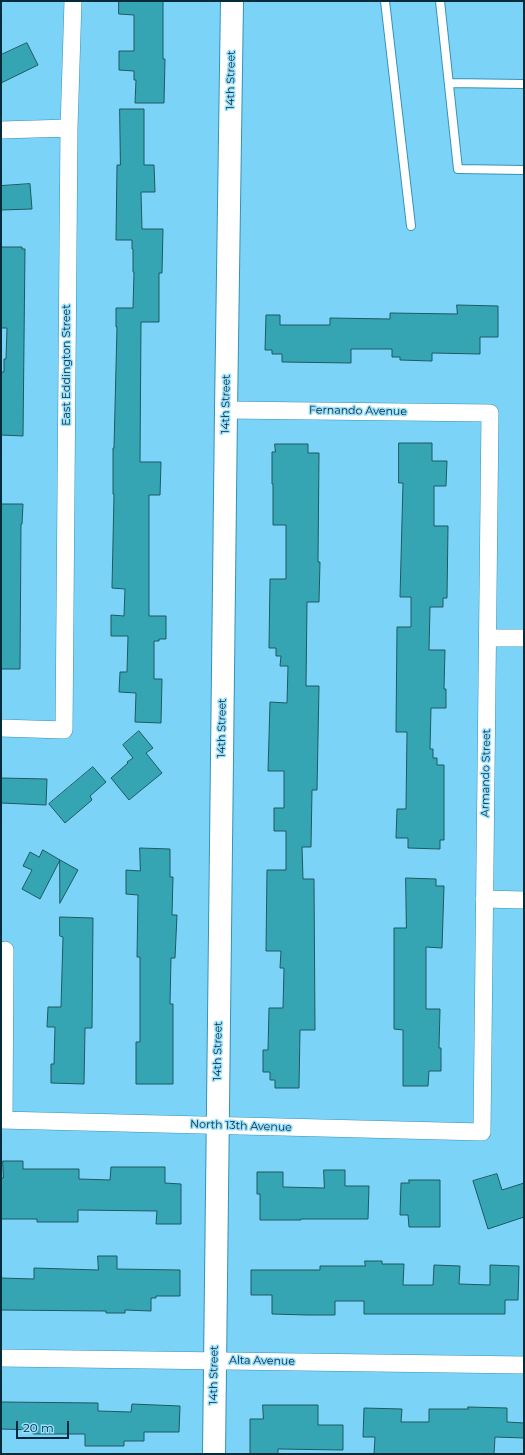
<!DOCTYPE html>
<style>
body{margin:0}
#map{position:relative;width:525px;height:1455px;overflow:hidden;background:#7bd3f8;font-family:Montserrat,sans-serif}
canvas{display:block}
.frame{position:absolute;inset:0;border:2px solid #032b39;pointer-events:none}
.scale{position:absolute;left:16px;top:1421px;width:53px;height:18px;box-sizing:border-box;border:2px solid #032b39;border-top:0;padding-left:5px;font-size:12px;line-height:14px;white-space:nowrap;color:#032b39;-webkit-text-stroke:3px #9adefc;paint-order:stroke}
</style>
<div id="map">
<canvas width="525" height="1455"></canvas>
<div class="frame"></div>
<div class="scale">20 m</div>
</div>
<script>
const context = document.querySelector('canvas').getContext('2d');
context.lineJoin = 'round';
function fillPath(path, color) { context.fillStyle = color; context.fill(path, 'evenodd'); }
function stroke(path, color, width, dash) { context.strokeStyle = color; context.lineWidth = width; context.lineCap = dash ? 'butt' : 'round'; context.setLineDash(dash || []); context.stroke(path); }
function write(font, color, halo, rows, align = 'center') {
  context.font = font + ' Montserrat,sans-serif'; context.lineWidth = 3; context.setLineDash([]); context.textBaseline = 'middle'; context.strokeStyle = halo; context.fillStyle = color; for (const [text, x, y, turn = 0] of rows) {
    context.save(); context.translate(x, y); context.rotate((+turn || 0) * Math.PI / 180); context.textAlign = isNaN(turn) ? turn : align; if (halo) context.strokeText(text, 0, 0); context.fillText(text, 0, 0); context.restore();
  }
}
const building = new Path2D(`
 M 119,1 L 163,1 L 163,59 L 165,59 L 164,103 L 135,103 L 136,80 L 134,80 L 134,71 L 119,70 L 119,51 L 134,51 L 134,15 L 119,14 Z
 M 27,43 L 38,65 L 1,83 L 1,55 Z
 M 120,109 L 144,109 L 144,165 L 154,165 L 155,192 L 141,192 L 142,229 L 163,229 L 162,273 L 159,273 L 159,322 L 141,322 L 140,462 L 161,462 L 160,495 L 149,495 L 149,616 L 166,616 L 166,639 L 159,639 L 159,641 L 154,641 L 154,679 L 162,679 L 161,723 L 135,722 L 136,693 L 119,692 L 120,672 L 127,672 L 128,636 L 111,636 L 111,615 L 124,616 L 125,589 L 112,588 L 114,494 L 113,494 L 113,448 L 114,448 L 117,327 L 116,327 L 116,308 L 133,308 L 134,272 L 133,272 L 133,249 L 132,249 L 132,240 L 116,240 L 117,165 L 120,165 Z
 M 30,184 L 32,209 L 1,210 L 1,186 Z
 M 1,247 L 22,247 L 22,249 L 25,249 L 23,436 L 1,435 L 1,372 L 4,372 L 4,359 L 6,359 L 7,328 L 1,328 Z
 M 457,305 L 498,306 L 498,337 L 480,337 L 480,354 L 432,353 L 432,361 L 400,360 L 400,357 L 392,357 L 392,349 L 351,349 L 351,363 L 282,362 L 282,354 L 272,354 L 272,350 L 265,350 L 266,315 L 280,315 L 280,325 L 330,325 L 330,318 L 390,319 L 390,313 L 457,314 Z
 M 399,443 L 432,443 L 432,461 L 447,461 L 446,486 L 434,486 L 434,526 L 448,526 L 447,598 L 443,598 L 443,607 L 430,607 L 429,650 L 445,650 L 444,689 L 446,689 L 446,708 L 431,708 L 430,749 L 433,749 L 433,758 L 437,758 L 437,765 L 444,765 L 444,840 L 440,840 L 440,849 L 408,848 L 408,838 L 396,838 L 397,809 L 406,809 L 407,732 L 396,732 L 397,627 L 411,627 L 411,597 L 400,597 L 403,483 L 399,483 Z
 M 275,444 L 308,444 L 308,453 L 319,453 L 318,562 L 320,562 L 319,602 L 307,602 L 306,686 L 319,686 L 317,790 L 312,790 L 311,847 L 302,847 L 303,879 L 314,879 L 315,1030 L 300,1030 L 299,1088 L 275,1088 L 275,1080 L 270,1080 L 270,1072 L 263,1072 L 263,1050 L 268,1050 L 269,1008 L 283,1008 L 284,968 L 280,968 L 281,951 L 266,951 L 267,870 L 286,870 L 286,831 L 274,831 L 274,808 L 284,808 L 284,771 L 268,771 L 270,702 L 287,703 L 288,666 L 280,666 L 281,656 L 276,656 L 276,648 L 269,648 L 270,579 L 286,579 L 286,525 L 273,525 L 273,484 L 272,484 L 272,452 L 275,452 Z
 M 1,504 L 23,504 L 22,524 L 21,524 L 20,669 L 1,669 Z
 M 139,731 L 153,748 L 146,753 L 162,773 L 129,800 L 111,778 L 128,763 L 127,762 L 133,758 L 123,745 Z
 M 93,767 L 106,782 L 90,796 L 92,800 L 65,823 L 49,804 Z
 M 1,778 L 47,779 L 46,805 L 1,803 Z
 M 140,848 L 170,849 L 170,877 L 173,877 L 172,915 L 177,915 L 175,958 L 171,958 L 170,1004 L 173,1004 L 173,1084 L 136,1084 L 136,1042 L 140,1042 L 140,957 L 137,957 L 138,895 L 126,894 L 126,870 L 140,871 Z
 M 43,850 L 60,860 L 40,899 L 22,889 L 32,870 L 23,866 L 30,852 L 39,857 Z
 M 60,860 L 78,870 L 60,903 Z
 M 406,878 L 436,879 L 436,886 L 444,886 L 442,948 L 426,947 L 426,1009 L 440,1009 L 439,1048 L 441,1048 L 441,1071 L 429,1071 L 428,1086 L 403,1086 L 403,1030 L 394,1029 L 394,928 L 406,928 Z
 M 60,917 L 93,918 L 92,1028 L 85,1028 L 84,1084 L 51,1083 L 51,1064 L 54,1064 L 55,1027 L 47,1027 L 48,1007 L 61,1007 L 63,937 L 60,936 Z
 M 3,1161 L 23,1161 L 23,1169 L 79,1169 L 79,1179 L 110,1180 L 111,1167 L 165,1167 L 165,1183 L 181,1184 L 181,1224 L 156,1224 L 157,1211 L 78,1210 L 78,1222 L 37,1222 L 37,1219 L 1,1219 L 1,1178 L 3,1178 Z
 M 324,1170 L 345,1170 L 345,1186 L 369,1186 L 368,1219 L 301,1219 L 301,1220 L 260,1220 L 260,1194 L 257,1194 L 257,1172 L 283,1172 L 283,1187 L 324,1188 Z
 M 497,1174 L 502,1190 L 524,1183 L 524,1217 L 488,1229 L 473,1181 Z
 M 409,1180 L 440,1180 L 440,1227 L 409,1227 L 408,1215 L 400,1215 L 401,1183 L 409,1183 Z
 M 98,1256 L 117,1256 L 117,1269 L 180,1270 L 180,1296 L 156,1296 L 156,1298 L 151,1298 L 151,1311 L 125,1310 L 125,1313 L 106,1313 L 106,1311 L 1,1310 L 1,1278 L 34,1279 L 34,1268 L 98,1270 Z
 M 365,1261 L 382,1261 L 382,1264 L 404,1264 L 403,1285 L 433,1285 L 434,1265 L 460,1266 L 459,1284 L 490,1285 L 490,1265 L 519,1266 L 518,1300 L 505,1300 L 505,1314 L 364,1314 L 364,1301 L 335,1301 L 335,1315 L 307,1315 L 272,1314 L 272,1295 L 251,1295 L 251,1270 L 320,1270 L 320,1266 L 365,1266 Z
 M 1,1402 L 98,1403 L 98,1411 L 131,1412 L 132,1404 L 180,1406 L 179,1432 L 144,1432 L 144,1441 L 124,1441 L 124,1446 L 85,1446 L 85,1434 L 33,1434 L 33,1430 L 1,1429 Z
 M 263,1405 L 318,1405 L 318,1425 L 343,1425 L 343,1450 L 278,1449 L 278,1454 L 250,1454 L 250,1419 L 263,1419 Z
 M 468,1407 L 507,1408 L 507,1422 L 524,1423 L 524,1438 L 495,1437 L 494,1454 L 374,1454 L 375,1437 L 363,1437 L 364,1408 L 402,1409 L 401,1422 L 429,1422 L 429,1409 L 468,1409 Z`);
const lane = new Path2D(`
 M 385,1 L 411,226
 M 440,1 L 458,169 L 524,170
 M 449,83 L 524,84`);
const street = new Path2D(`
 M 1,130 L 69,128
 M 488,638 L 524,638
 M 1,728 L 64,730 L 69,128 L 73,1
 M 484,899 L 524,900
 M 1,1120 L 482,1132 L 490,413 L 226,410
 M 4,1120 L 5,950
 M 1,1358 L 524,1365`);
const secondary = new Path2D(`
 M 214,1454 L 226,410 L 232,1`);
const streetNames = [
 ["14th Street",231,80,-89],
 ["East Eddington Street",67,365,-90],
 ["14th Street",226,404,-89],
 ["Fernando Avenue",358,411,1],
 ["14th Street",222,728,-89],
 ["Armando Street",486,773,-89],
 ["14th Street",218,1051,-89],
 ["North 13th Avenue",241,1126,2],
 ["Alta Avenue",262,1361,1],
 ["14th Street",214,1375,-89]
];
fillPath(building, '#35a5b4');
stroke(building, '#1f5960', 1);
stroke(lane, '#3692b5', 10);
stroke(street, '#3692b5', 18);
stroke(secondary, '#3692b5', 24);
stroke(lane, '#fff', 8);
stroke(street, '#fff', 17);
stroke(secondary, '#fff', 22);
write('11px', '#032b39', '#9adefc', streetNames);
</script>
